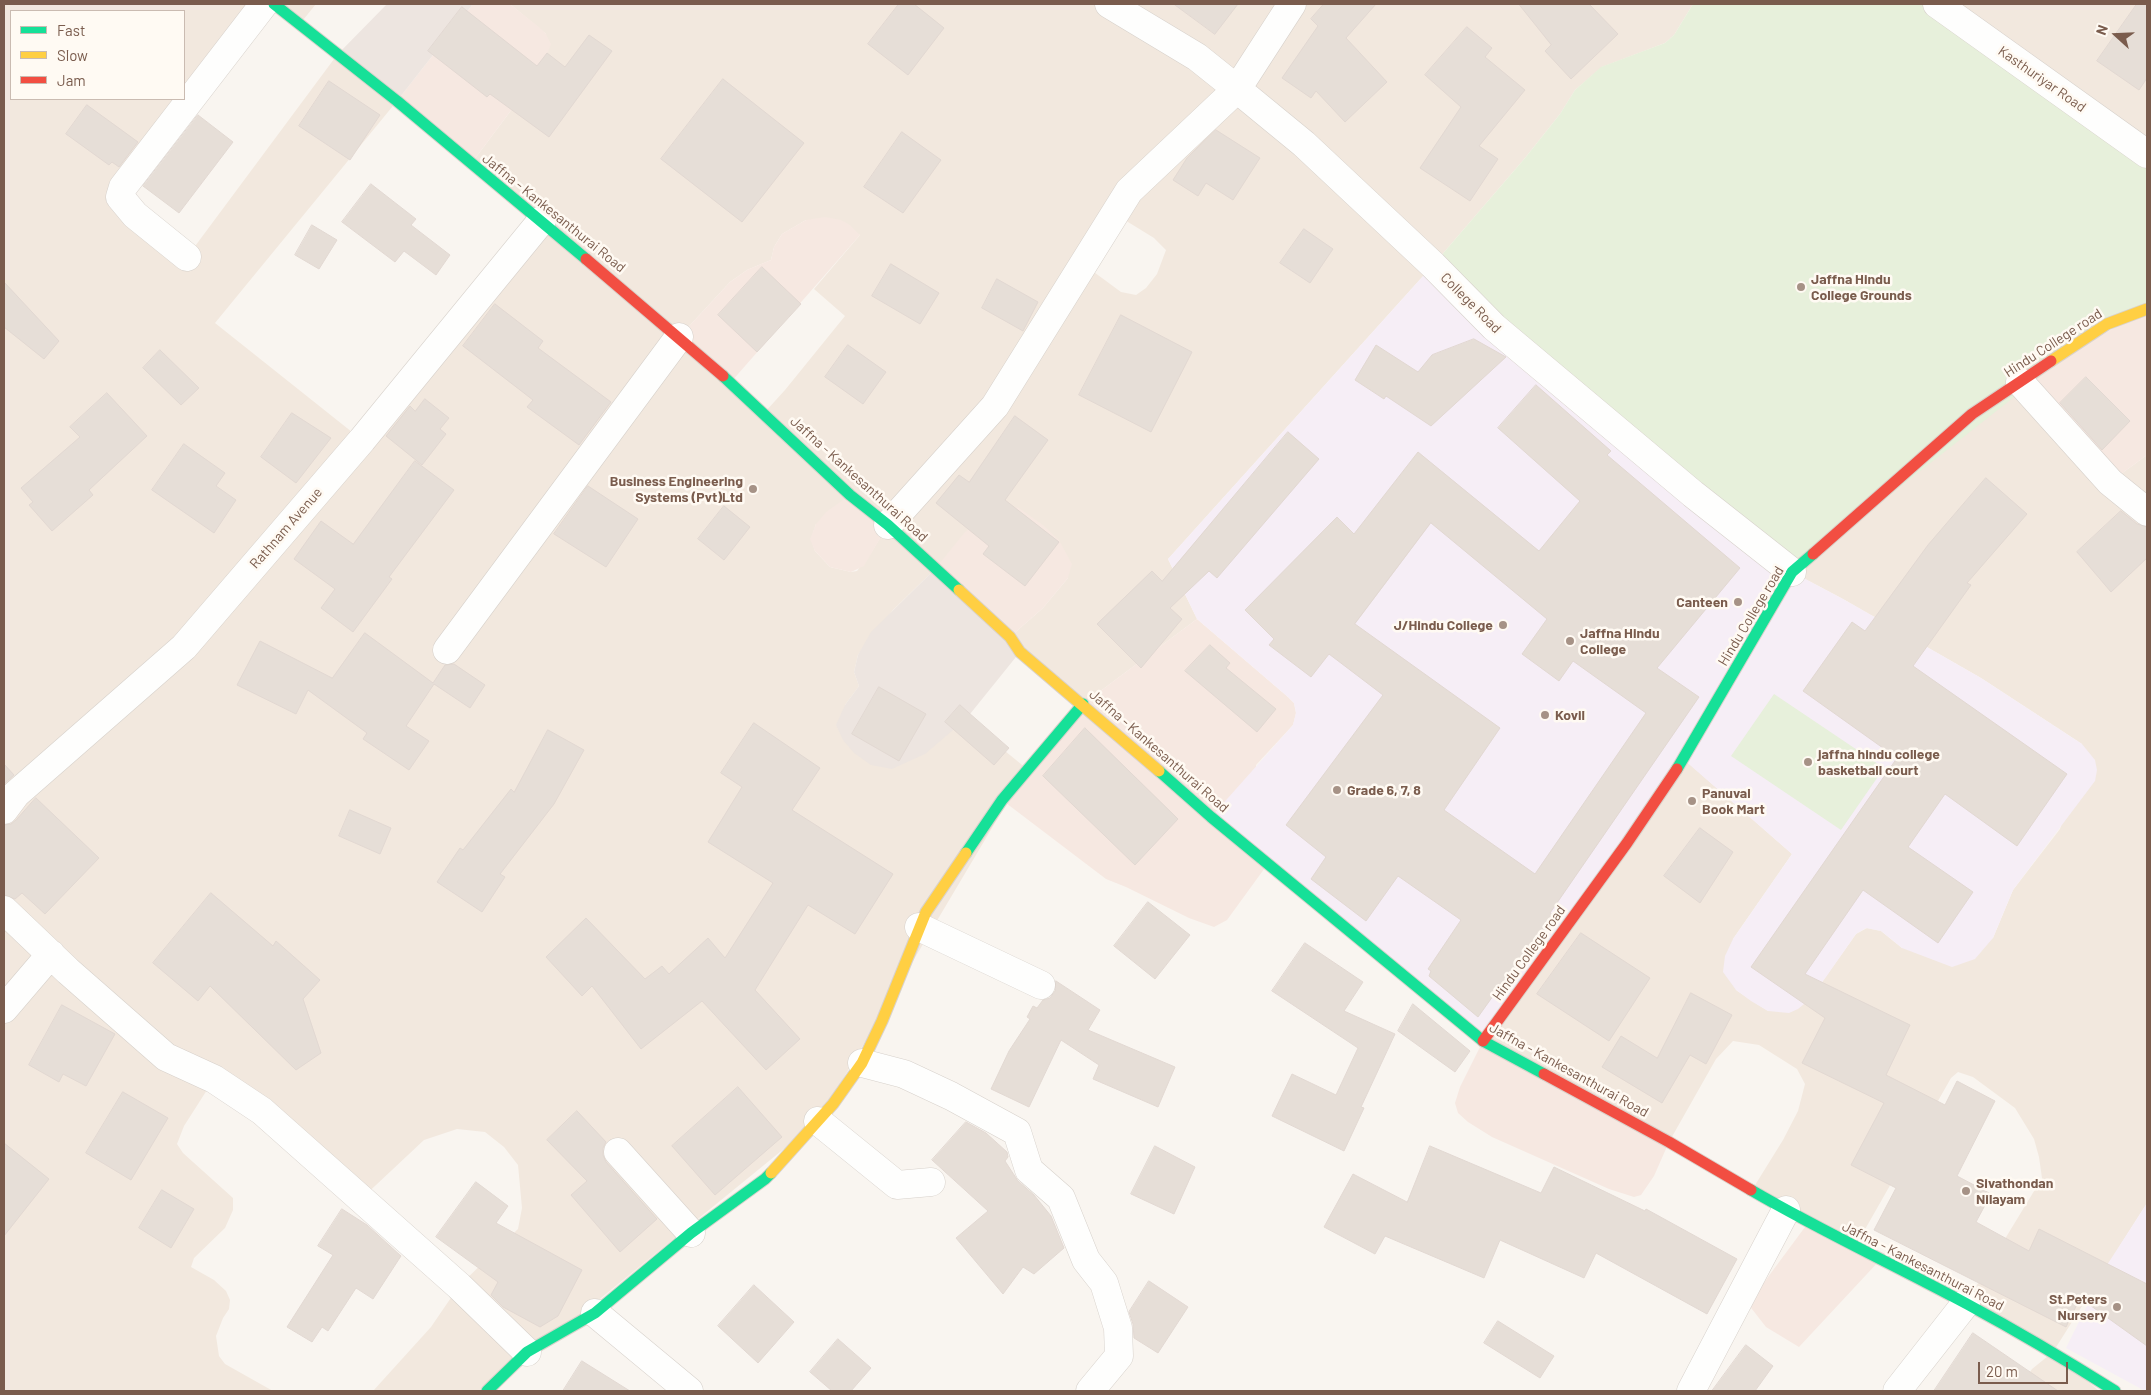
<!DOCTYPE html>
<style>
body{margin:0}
#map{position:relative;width:2151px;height:1395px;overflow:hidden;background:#f9f5f0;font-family:Barlow,sans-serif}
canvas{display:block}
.frame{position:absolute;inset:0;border:5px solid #7a5c4d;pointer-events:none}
.legend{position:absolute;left:10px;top:10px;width:175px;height:90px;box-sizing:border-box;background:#fffaf3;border:1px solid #cabbb1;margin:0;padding:6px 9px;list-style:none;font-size:15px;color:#7a5c4d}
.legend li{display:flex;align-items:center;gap:10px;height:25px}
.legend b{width:25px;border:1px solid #cabbb1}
.north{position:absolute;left:2091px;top:10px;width:50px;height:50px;-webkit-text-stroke:4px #fffaf3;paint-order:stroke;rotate:290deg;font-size:14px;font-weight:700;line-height:20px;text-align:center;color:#7a5c4d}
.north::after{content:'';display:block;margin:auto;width:18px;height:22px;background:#7a5c4d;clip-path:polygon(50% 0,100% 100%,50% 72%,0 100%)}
.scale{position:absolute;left:1978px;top:1362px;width:90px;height:22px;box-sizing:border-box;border:2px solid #7a5c4d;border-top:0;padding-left:6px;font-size:15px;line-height:18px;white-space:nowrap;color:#7a5c4d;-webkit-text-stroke:4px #fffaf3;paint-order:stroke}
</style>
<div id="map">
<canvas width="2151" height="1395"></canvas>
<div class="frame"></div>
<ul class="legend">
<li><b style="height:6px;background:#16e098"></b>Fast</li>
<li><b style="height:6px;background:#ffcf43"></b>Slow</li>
<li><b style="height:6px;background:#f24e42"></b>Jam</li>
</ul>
<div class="north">N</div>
<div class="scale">20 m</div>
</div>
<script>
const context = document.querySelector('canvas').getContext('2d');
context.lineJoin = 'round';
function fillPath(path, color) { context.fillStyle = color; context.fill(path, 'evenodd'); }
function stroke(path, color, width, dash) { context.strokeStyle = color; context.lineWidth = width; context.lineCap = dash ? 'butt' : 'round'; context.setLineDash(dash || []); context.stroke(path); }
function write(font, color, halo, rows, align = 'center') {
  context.font = font + ' Barlow,sans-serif'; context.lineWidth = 5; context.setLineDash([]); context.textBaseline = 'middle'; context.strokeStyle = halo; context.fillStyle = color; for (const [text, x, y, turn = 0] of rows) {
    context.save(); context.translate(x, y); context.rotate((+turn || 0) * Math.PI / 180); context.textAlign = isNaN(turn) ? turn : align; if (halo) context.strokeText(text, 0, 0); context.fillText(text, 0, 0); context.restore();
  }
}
const residential = new Path2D(`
 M 4,4 L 264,4 L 123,187 L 187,257 L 337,55 L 397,101 L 215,323 L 362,440 L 541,220 L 471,164 L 515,105 L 546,34 L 510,4 L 1693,4 L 1674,35 L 1665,43 L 1602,67 L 1575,90 L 1560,114 L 1525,158 L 1433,265 L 1168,559 L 1197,619 L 1083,704 L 1010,637 L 1043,608 L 1068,578 L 935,569 L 893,610 L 858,655 L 854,672 L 859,686 L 845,705 L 966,719 L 1027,769 L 818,1121 L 487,1391 L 373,1391 L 431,1327 L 459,1286 L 518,1229 L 522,1208 L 518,1165 L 504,1147 L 485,1132 L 457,1129 L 424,1140 L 360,1200 L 214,1079 L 184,1126 L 177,1144 L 183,1153 L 233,1198 L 233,1210 L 225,1228 L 194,1258 L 191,1267 L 214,1280 L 226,1291 L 230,1300 L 229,1309 L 223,1318 L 216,1336 L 219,1356 L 225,1364 L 273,1391 L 4,1391 ZM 11,11 L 184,11 L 184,99 L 11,99 ZM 1115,214 L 1154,238 L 1166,250 L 1157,274 L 1146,288 L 1136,295 L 1121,292 L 1083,264 ZM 806,220 L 860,235 L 814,289 L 845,316 L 785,390 L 765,412 L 679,337 L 730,282 L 747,270 L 771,260 L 774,247 L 782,234 ZM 816,524 L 888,525 L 872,551 L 857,571 L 851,572 L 830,567 L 815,551 L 811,539 Z
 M 274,4 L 316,4 L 299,25 Z
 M 1937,4 L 2147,4 L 2147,154 Z
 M 2020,382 L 2110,482 L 2147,455 L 2147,1203 L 2053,1352 L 2099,1391 L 2017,1391 L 2032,1369 L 2053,1352 L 1966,1303 L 2042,1178 L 2039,1157 L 2034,1139 L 2015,1108 L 1973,1077 L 1958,1072 L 1951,1078 L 1855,1247 L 1752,1190 L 1783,1140 L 1798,1111 L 1805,1084 L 1797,1069 L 1759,1045 L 1733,1041 L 1716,1059 L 1669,1142 L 1483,1041 L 1684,759 L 1792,854 L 1733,939 L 1736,990 L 1768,1011 L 1809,1000 L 1856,934 L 1867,928 L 1881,931 L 1902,948 L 1993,938 L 2013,890 L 2060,829 L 2082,744 L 1981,678 L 1843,599 L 1792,572 Z`);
const commercial = new Path2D(`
 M 473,4 L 510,4 L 539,27 L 546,34 L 551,44 L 545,60 L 515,105 L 471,164 L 397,101 Z
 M 825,217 L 841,220 L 850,225 L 860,235 L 731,382 L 679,337 L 730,282 L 747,270 L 771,260 L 774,247 L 782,234 L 806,220 Z
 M 2147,309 L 2147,455 L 2110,482 L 2020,382 Z
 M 850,495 L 888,525 L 864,566 L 851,572 L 830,567 L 815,551 L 810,539 L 816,524 L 826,512 Z
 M 995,504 L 1019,508 L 1043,525 L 1059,540 L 1072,564 L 1068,578 L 1043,608 L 1010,637 L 935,569 L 964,533 Z
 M 1197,619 L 1288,697 L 1294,703 L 1296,713 L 1293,725 L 1256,765 L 1267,865 L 1227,920 L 1214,927 L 1189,918 L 1126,887 L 1106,879 L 1002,800 L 1083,704 Z
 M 1483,1041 L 1669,1142 L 1654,1176 L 1641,1195 L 1634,1197 L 1609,1189 L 1492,1137 L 1468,1122 L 1458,1113 L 1455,1103 L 1460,1087 Z
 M 1808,1223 L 1880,1260 L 1799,1347 L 1766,1327 L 1748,1304 Z`);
const industrial = new Path2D(`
 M 387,4 L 473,4 L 397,101 L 337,55 Z
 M 935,569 L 1020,652 L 966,719 L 925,754 L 892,769 L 871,765 L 854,753 L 843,740 L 836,725 L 845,705 L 859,686 L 854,672 L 858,655 L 871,632 Z`);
const education = new Path2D(`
 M 1433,265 L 1792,572 L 1843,599 L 1981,678 L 2082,744 L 2095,760 L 2097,770 L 2095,781 L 2013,890 L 1993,938 L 1975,959 L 1952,967 L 1902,948 L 1881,931 L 1866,928 L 1856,934 L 1826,977 L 1809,1000 L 1798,1009 L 1789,1013 L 1768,1011 L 1751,1001 L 1736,990 L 1723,972 L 1725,956 L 1733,939 L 1792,854 L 1683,759 L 1483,1041 L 1211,817 L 1293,725 L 1296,713 L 1294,703 L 1288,697 L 1197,619 L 1168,559 Z
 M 2147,1203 L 2147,1388 L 2145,1391 L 2066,1348 L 2107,1265 Z`);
const green = new Path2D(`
 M 1693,4 L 1937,4 L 2147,154 L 2147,309 L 2107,324 L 1792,572 L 1433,265 L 1525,158 L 1560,114 L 1575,90 L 1601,67 L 1665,43 L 1674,35 Z
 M 1774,694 L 1884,768 L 1841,830 L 1731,756 Z`);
const building = new Path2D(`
 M 899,4 L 914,4 L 944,28 L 908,75 L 868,44 Z
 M 1174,4 L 1238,4 L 1215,34 Z
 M 1324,4 L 1376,4 L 1346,38 L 1387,82 L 1345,122 L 1316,91 L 1311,98 L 1282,78 L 1318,26 L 1311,19 Z
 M 1519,4 L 1589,4 L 1618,34 L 1571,79 L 1545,51 L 1551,45 Z
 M 2137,4 L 2147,4 L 2147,78 L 2139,90 L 2097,61 Z
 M 462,7 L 537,66 L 547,53 L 565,67 L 589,35 L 612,51 L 549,137 L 490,94 L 487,97 L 428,51 Z
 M 1467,27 L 1492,48 L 1485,57 L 1525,90 L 1479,146 L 1498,159 L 1470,201 L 1420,168 L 1461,107 L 1425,75 Z
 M 723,79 L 804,143 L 742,222 L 661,159 Z
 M 329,81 L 380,115 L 350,160 L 299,126 Z
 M 87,105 L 138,142 L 119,167 L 112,162 L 109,165 L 66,134 Z
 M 198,115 L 233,142 L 179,213 L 143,186 Z
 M 1216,130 L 1260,158 L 1233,200 L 1206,183 L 1198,196 L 1173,180 L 1187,158 Z
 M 902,132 L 941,160 L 903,213 L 864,187 Z
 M 371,184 L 416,219 L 411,225 L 450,255 L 436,275 L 404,251 L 395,262 L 342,222 Z
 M 312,225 L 337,240 L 319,269 L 295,255 Z
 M 1304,229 L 1333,249 L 1310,283 L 1280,263 Z
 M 891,264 L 939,293 L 920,324 L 872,296 Z
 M 762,267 L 801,304 L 757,352 L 718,315 Z
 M 997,279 L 1038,302 L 1023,331 L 982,308 Z
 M 4,282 L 59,341 L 44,359 L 4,327 Z
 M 495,304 L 543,341 L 538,348 L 611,402 L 579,445 L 527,407 L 533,400 L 463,346 Z
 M 1121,315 L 1192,352 L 1151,432 L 1079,395 Z
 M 1474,339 L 1506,357 L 1431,426 L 1386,396 L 1384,399 L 1355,380 L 1376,345 L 1418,372 L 1432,355 Z
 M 848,345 L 886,372 L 863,404 L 825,377 Z
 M 160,350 L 199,388 L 181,405 L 143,368 Z
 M 2086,377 L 2130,421 L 2102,450 L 2060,403 Z
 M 1536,385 L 1611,451 L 1607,455 L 1740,568 L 1657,668 L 1699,697 L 1550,913 L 1555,916 L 1511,976 L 1508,975 L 1478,1017 L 1429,976 L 1431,971 L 1428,969 L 1461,920 L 1398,876 L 1366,921 L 1311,879 L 1326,857 L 1286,825 L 1383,695 L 1329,654 L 1311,677 L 1269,645 L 1274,639 L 1245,610 L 1337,517 L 1354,534 L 1418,452 L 1539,551 L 1580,501 L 1498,428 ZM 1431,523 L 1547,619 L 1522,654 L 1559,681 L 1573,661 L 1646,713 L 1535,874 L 1444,810 L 1500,728 L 1355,624 Z
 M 107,393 L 147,436 L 89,490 L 93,495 L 52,531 L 29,505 L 33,502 L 21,488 L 80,437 L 70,427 Z
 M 425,399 L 449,418 L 440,429 L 446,434 L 422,465 L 386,436 L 410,406 L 415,411 Z
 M 292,413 L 331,438 L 296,483 L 261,457 Z
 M 1015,416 L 1048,440 L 1005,500 L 1059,542 L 1025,586 L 983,554 L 989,546 L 936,503 L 959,475 L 969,482 Z
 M 1288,432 L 1319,459 L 1217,578 L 1209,571 L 1170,608 L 1182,619 L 1141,668 L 1097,624 L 1152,571 L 1162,581 Z
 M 184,444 L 225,473 L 216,486 L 236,500 L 214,533 L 152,490 Z
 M 415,461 L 454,490 L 389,577 L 392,579 L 353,632 L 321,608 L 335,589 L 294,559 L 321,521 L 353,544 Z
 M 1986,478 L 2027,514 L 1967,583 L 1971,585 L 1913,666 L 2067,774 L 2017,846 L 1945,794 L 1908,847 L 1973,892 L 1938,943 L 1863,890 L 1805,974 L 1910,1025 L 1886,1075 L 1945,1105 L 1957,1081 L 1995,1101 L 1957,1176 L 1991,1194 L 1976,1222 L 2029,1251 L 2039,1229 L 2147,1284 L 2147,1346 L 2080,1298 L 2066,1327 L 1874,1230 L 1896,1188 L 1851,1165 L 1884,1103 L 1802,1063 L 1825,1018 L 1751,967 L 1897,758 L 1803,691 L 1852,622 L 1865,631 L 1928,545 Z
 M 588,486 L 638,519 L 606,567 L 554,534 Z
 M 724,506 L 750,527 L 724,560 L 698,539 Z
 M 2121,511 L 2137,524 L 2147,527 L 2147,558 L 2111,592 L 2077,552 Z
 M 365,633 L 433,683 L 445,665 L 454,664 L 485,685 L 470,708 L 434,684 L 406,726 L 429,741 L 409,770 L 363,739 L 367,733 L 308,690 L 296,714 L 237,685 L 260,641 L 332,678 Z
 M 1210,645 L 1230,663 L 1226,668 L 1276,709 L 1257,732 L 1185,671 Z
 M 879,687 L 926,714 L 899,761 L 852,734 Z
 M 960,705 L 1009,748 L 994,765 L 945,722 Z
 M 754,723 L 820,768 L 792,810 L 893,874 L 855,934 L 808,905 L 755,990 L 800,1039 L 766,1070 L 702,1001 L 641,1049 L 592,986 L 582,996 L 546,957 L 586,918 L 645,979 L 662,966 L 669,974 L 708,938 L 725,958 L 773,883 L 708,842 L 742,787 L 721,773 Z
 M 1085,728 L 1178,819 L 1135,865 L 1043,776 Z
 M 548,730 L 584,750 L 554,804 L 500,874 L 505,877 L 482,912 L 437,882 L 460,848 L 463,850 L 511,789 L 514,792 Z
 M 4,764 L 14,775 L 4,784 Z
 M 36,798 L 99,858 L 45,914 L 22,893 L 15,899 L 4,895 L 4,825 L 11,824 L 16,820 Z
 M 350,810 L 391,828 L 380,854 L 339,836 Z
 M 1700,828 L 1733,852 L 1700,903 L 1664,876 Z
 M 211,893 L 273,946 L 276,941 L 320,980 L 303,999 L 321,1053 L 296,1070 L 210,986 L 198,1001 L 153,963 Z
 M 1148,902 L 1190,935 L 1155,979 L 1114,946 Z
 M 1581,933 L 1650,978 L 1609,1041 L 1537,994 Z
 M 1305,943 L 1363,982 L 1344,1011 L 1395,1034 L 1361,1107 L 1364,1108 L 1344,1151 L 1272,1116 L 1292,1074 L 1336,1095 L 1358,1048 L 1272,991 Z
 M 1056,981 L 1100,1010 L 1088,1030 L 1175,1067 L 1158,1107 L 1093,1079 L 1099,1065 L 1061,1040 L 1029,1107 L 991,1089 L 1009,1051 L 1030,1019 L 1027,1017 L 1033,1006 L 1037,1008 L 1043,1000 L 1050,998 L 1055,991 Z
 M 1691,993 L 1732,1015 L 1706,1064 L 1690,1055 L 1662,1103 L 1602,1067 L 1621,1036 L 1657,1058 Z
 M 1413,1004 L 1470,1051 L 1455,1072 L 1398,1031 Z
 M 62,1005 L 115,1034 L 86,1086 L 63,1074 L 59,1082 L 29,1065 Z
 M 738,1087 L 782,1137 L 715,1195 L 672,1146 Z
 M 123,1092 L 168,1118 L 131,1180 L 86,1153 Z
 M 577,1111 L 606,1142 L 603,1148 L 603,1155 L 606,1162 L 657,1219 L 620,1252 L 571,1195 L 587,1181 L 547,1140 Z
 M 966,1122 L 986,1133 L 1007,1152 L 1008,1157 L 1005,1161 L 1018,1181 L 1034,1195 L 1051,1216 L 1064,1248 L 1034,1274 L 1023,1267 L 1003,1294 L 956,1238 L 988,1211 L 932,1160 Z
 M 4,1143 L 49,1179 L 4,1236 Z
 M 1155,1146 L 1195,1167 L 1174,1214 L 1131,1194 Z
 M 1430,1146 L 1541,1193 L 1554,1167 L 1645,1211 L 1646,1209 L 1737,1259 L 1707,1314 L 1596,1253 L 1584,1278 L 1500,1240 L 1484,1278 L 1385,1236 L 1375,1254 L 1324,1227 L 1353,1174 L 1407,1202 Z
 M 476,1182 L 508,1206 L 496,1223 L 582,1270 L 558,1316 L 540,1327 L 503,1307 L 491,1295 L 498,1282 L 436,1237 Z
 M 162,1190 L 194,1209 L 171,1248 L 139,1228 Z
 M 342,1209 L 367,1225 L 401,1256 L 373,1299 L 356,1288 L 328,1331 L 322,1327 L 312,1342 L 287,1327 L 333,1255 L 318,1246 Z
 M 1149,1281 L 1188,1307 L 1158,1353 L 1134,1338 L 1133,1324 L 1129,1312 Z
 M 754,1285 L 794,1322 L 758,1363 L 718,1326 Z
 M 1498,1321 L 1554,1356 L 1540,1378 L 1484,1343 Z
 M 1973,1333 L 2058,1391 L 1934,1391 Z
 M 838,1339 L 871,1368 L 851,1391 L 832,1391 L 810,1372 Z
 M 1746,1345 L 1773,1366 L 1755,1391 L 1712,1391 Z
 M 582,1361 L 630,1391 L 563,1391 Z`);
const street = new Path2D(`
 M 1292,4 L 1237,89 L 1304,144 L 1433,265 L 1494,327 L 1693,494 L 1792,572
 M 1937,4 L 2147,154
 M 187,257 L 135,215 L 120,197 L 123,187 L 264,4
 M 2020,382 L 2110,482 L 2147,512
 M 888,525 L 995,406 L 1129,191 L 1237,89 L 1197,57 L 1109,4
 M 447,650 L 679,337
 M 4,810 L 16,794 L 184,647 L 362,440 L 542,220
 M 4,910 L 68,971 L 166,1057 L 214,1079 L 262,1111 L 459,1286 L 527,1352
 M 919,927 L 1041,985
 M 4,1009 L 51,954
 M 862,1063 L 904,1074 L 951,1096 L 1017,1132 L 1029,1170 L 1061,1198 L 1086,1260 L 1104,1283 L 1118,1328 L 1119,1356 L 1090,1391
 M 818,1121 L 897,1185 L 931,1182
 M 618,1152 L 691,1233
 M 595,1313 L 689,1391
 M 1691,1391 L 1786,1210
 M 1897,1391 L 1966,1303`);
const fast = new Path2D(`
 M 274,4 L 397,101 L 586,259
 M 723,376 L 850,495 L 888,525 L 959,590
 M 1677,769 L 1792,572 L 1813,554
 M 1159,771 L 1211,817 L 1483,1041 L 1544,1074
 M 966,853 L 1002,800 L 1083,704
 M 1751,1190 C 1821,1231 1895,1265 1967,1304 C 2017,1331 2066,1360 2115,1391
 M 487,1391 L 527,1352 L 595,1313 L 691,1233 L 765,1179 L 771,1173`);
const slow = new Path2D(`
 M 2051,361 L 2107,324 L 2147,309
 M 959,590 L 1010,637 L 1020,652 L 1159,771
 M 771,1173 L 833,1104 L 862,1063 L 882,1021 L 926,912 L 966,853`);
const jam = new Path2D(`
 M 586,259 L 723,376
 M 1813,554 L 1972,414 L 2051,361
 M 1483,1041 L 1627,843 L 1677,769
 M 1544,1074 L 1669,1142 L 1751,1190`);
const markers = [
 [1801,287,5,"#a69286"],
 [753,489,5,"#a69286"],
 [1738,602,5,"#a69286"],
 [1503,625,5,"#a69286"],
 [1570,641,5,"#a69286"],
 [1545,715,5,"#a69286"],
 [1808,762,5,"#a69286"],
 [1337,790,5,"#a69286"],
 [1692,801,5,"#a69286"],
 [1966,1191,5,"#a69286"],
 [2117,1307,5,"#a69286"]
];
const streetNames = [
 ["Kasthuriyar Road",2042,79,35],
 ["Jaffna - Kankesanthurai Road",554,213,39],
 ["College Road",1471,303,45],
 ["Hindu College road",2053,343,-33],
 ["Jaffna - Kankesanthurai Road",859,479,42],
 ["Rathnam Avenue",286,528,-49],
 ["Hindu College road",1751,616,-59],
 ["Jaffna - Kankesanthurai Road",1159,751,41],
 ["Hindu College road",1529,953,-54],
 ["Jaffna - Kankesanthurai Road",1569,1070,29],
 ["Jaffna - Kankesanthurai Road",1923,1266,27]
];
const poiNames = [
 ["Jaffna Hindu",1811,279],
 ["College Grounds",1811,295],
 ["Business Engineering",743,481,"right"],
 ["Systems (Pvt)Ltd",743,497,"right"],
 ["Canteen",1728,602,"right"],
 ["J/Hindu College",1493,625,"right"],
 ["Jaffna Hindu",1580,633],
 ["College",1580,649],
 ["Kovil",1555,715],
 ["jaffna hindu college",1818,754],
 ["basketball court",1818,770],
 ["Grade 6, 7, 8",1347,790],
 ["Panuval",1702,793],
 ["Book Mart",1702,809],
 ["Sivathondan",1976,1183],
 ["Nilayam",1976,1199],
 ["St.Peters",2107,1299,"right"],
 ["Nursery",2107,1315,"right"]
];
fillPath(residential, '#f2e8de');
fillPath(commercial, '#f6e8e1');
fillPath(industrial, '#ede5e0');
fillPath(education, '#f6eef6');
fillPath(green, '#e7f0db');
fillPath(building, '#e6ded7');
stroke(building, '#e2d8d2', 1);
stroke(street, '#d7d1cb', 29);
stroke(fast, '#d9d2cb', 13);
stroke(slow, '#d9d2cb', 13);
stroke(jam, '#d9d2cb', 13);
stroke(street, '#fefefd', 28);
stroke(fast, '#16e098', 11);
stroke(slow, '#ffcf43', 11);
stroke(jam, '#f24e42', 11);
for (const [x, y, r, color] of markers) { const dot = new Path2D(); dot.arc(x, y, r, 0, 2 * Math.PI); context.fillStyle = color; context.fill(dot); stroke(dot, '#fffaf3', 2); }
write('14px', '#7a5c4d', '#fffaf3', streetNames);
write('bold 14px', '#7a5c4d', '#fffaf3', poiNames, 'left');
</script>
